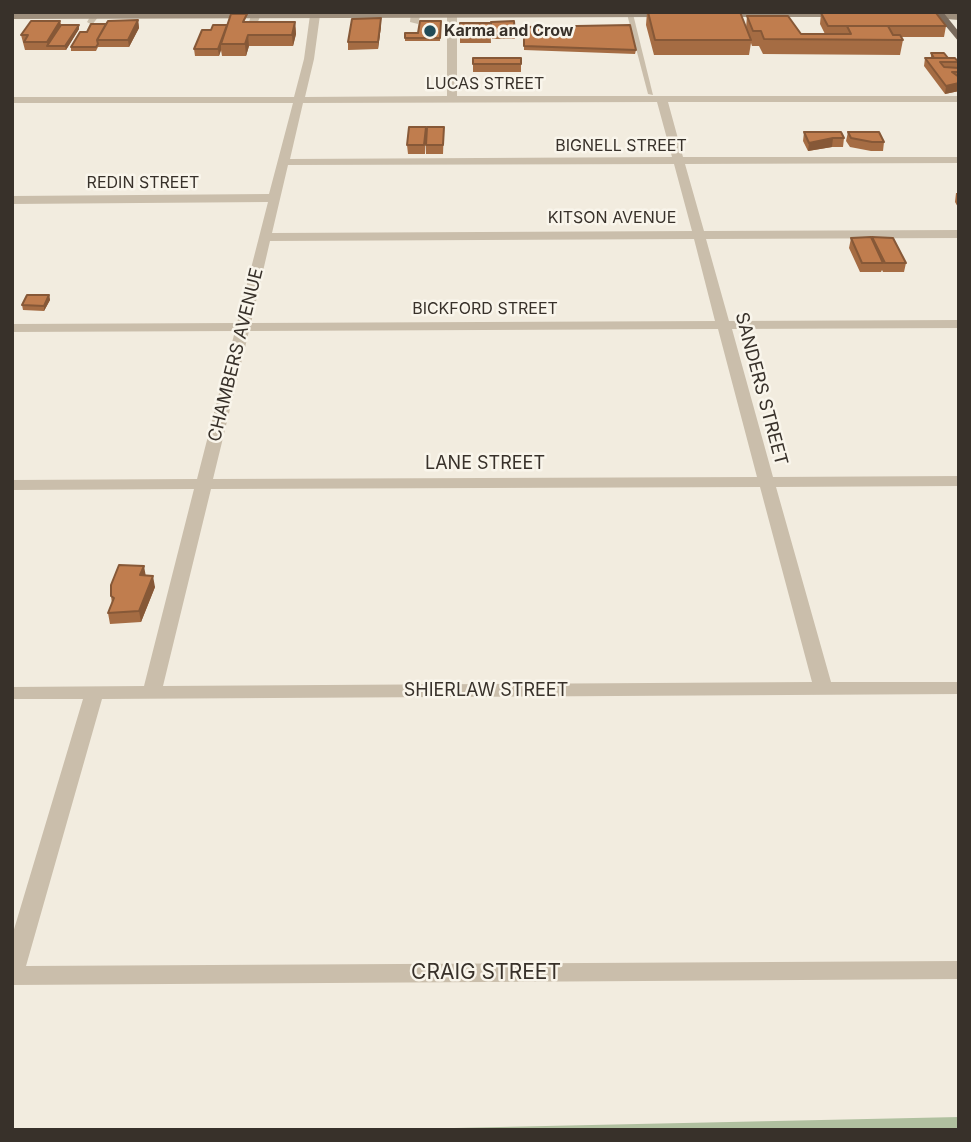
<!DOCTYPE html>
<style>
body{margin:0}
#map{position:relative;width:971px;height:1142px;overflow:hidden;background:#f2ecdf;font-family:Inter,sans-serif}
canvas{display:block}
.frame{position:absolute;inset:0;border:14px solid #38312a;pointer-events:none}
</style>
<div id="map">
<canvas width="971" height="1142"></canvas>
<div class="frame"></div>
</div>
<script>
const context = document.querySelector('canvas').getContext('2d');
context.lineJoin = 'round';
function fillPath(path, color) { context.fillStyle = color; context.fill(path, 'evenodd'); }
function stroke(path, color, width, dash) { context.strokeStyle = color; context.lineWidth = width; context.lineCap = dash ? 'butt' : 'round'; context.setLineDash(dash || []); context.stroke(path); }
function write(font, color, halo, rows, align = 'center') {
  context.font = font + ' Inter,sans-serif'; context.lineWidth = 5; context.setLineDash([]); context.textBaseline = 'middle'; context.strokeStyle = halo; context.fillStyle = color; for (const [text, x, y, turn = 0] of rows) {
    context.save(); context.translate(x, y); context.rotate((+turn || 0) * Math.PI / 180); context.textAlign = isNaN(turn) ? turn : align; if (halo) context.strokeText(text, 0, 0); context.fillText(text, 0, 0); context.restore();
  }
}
const green = new Path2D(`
 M 959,1117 L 959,1130 L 362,1130 Z`);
const lane = new Path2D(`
 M 630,12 L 633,14 L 653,95 L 648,94 L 627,14 Z`);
const street = new Path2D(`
 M 93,12 L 102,12 L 92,25 L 87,22 Z
 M 252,12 L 262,12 L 257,24 L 249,22 Z
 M 315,12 L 320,15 L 314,59 L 305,97 L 447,96 L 447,15 L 452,12 L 457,15 L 457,96 L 959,96 L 959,102 L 668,102 L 683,157 L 959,157 L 959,163 L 685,164 L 704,231 L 959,230 L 959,238 L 706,239 L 729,321 L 959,320 L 959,328 L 732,329 L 773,477 L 959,476 L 959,486 L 776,487 L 831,682 L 959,682 L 959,694 L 102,699 L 26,966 L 959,961 L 959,979 L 12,985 L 12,936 L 83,699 L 12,699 L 12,687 L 144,686 L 194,489 L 12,490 L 12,480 L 197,479 L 235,331 L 12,332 L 12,324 L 237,323 L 268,202 L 12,204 L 12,196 L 269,194 L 293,103 L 12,103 L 12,97 L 294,97 L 304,59 L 310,15 ZM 657,102 L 672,157 L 290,159 L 303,103 ZM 674,164 L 692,231 L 272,233 L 288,165 ZM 694,239 L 715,321 L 251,323 L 270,241 ZM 718,329 L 757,477 L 213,479 L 249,331 ZM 760,487 L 812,682 L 163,686 L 211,489 Z
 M 411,12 L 421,12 L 418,24 L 410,22 Z`);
const secondary = new Path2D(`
 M 671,12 L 671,16 L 668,17 L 12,19 L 12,13 Z
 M 714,12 L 846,12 L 848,14 L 843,17 L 717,17 L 714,16 Z
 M 924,12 L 959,14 L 959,20 L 921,17 L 919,15 Z`);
const primary = new Path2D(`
 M 934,12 L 943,12 L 959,32 L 959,42 Z
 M 954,12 L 959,12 L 959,16 Z`);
const wall = new Path2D(`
 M 647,12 L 746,28 L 747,16 L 801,34 L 825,34 L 820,24 L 821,13 L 946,26 L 944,37 L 901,37 L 903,40 L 900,55 L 763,54 L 759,46 L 752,46 L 751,43 L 749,55 L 654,55 L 646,25 Z
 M 138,20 L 139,28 L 129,47 L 98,47 L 96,51 L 71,51 L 71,47 L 106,24 Z
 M 60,21 L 61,25 L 79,29 L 66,50 L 25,50 L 21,35 Z
 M 441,21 L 440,41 L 405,41 L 405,33 L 418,33 Z
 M 247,22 L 295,22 L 296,34 L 293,46 L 249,46 L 246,56 L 222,56 L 221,50 L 219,56 L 195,56 L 194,49 L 211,30 L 227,25 Z
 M 491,22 L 515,35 L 515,39 L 492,39 Z
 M 460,23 L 490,23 L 491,43 L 460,43 Z
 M 381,26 L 378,49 L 348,50 L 348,42 Z
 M 524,27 L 636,50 L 635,54 L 524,50 Z
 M 931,53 L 958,62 L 957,68 L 959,68 L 959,91 L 945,94 L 924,66 L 925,58 L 931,58 Z
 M 473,58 L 521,58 L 521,72 L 473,72 Z
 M 444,127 L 443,154 L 426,154 L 426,145 Z
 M 804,132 L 844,138 L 843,147 L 832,147 L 808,151 L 803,141 Z
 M 848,132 L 884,142 L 883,151 L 871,151 L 850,147 L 846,141 Z
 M 426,135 L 425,154 L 408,154 L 407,145 Z
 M 956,193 L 959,193 L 959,209 L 955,202 Z
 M 872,237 L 906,263 L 904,272 L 883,272 L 882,270 L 881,272 L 860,272 L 849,248 L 851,238 L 872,240 Z
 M 49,295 L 50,300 L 44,311 L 23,310 L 22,305 Z
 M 145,576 L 155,587 L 141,622 L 110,624 L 108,613 L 112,604 L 111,596 Z`);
const shadedWall = new Path2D(`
 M 381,18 L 381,26 L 378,49 L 378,42 Z
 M 138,20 L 139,28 L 129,47 L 128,40 Z
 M 60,21 L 61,29 L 48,46 L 47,42 Z
 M 295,22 L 296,34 L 293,46 L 292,35 Z
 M 79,25 L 79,29 L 66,50 L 65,46 Z
 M 227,25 L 221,44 L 221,50 L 219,56 L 218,49 Z
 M 248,35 L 249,46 L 246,56 L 245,44 Z
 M 959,83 L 959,91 L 945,94 L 946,86 Z
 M 833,138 L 832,147 L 808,151 L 809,143 Z
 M 49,295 L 50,300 L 44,311 L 44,306 Z
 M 144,566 L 146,577 L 140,575 Z
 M 153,576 L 155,587 L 141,622 L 139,611 Z`);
const building = new Path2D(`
 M 648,12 L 740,12 L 751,40 L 655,40 Z
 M 821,13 L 936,13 L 946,26 L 828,26 Z
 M 231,14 L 247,14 L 243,22 L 295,22 L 292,35 L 248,35 L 245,44 L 221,44 Z
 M 747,16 L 788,16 L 801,34 L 851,34 L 847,26 L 888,26 L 893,35 L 900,35 L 903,40 L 764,39 L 761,31 L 753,31 Z
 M 381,18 L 378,42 L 348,42 L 352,19 Z
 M 138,20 L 128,40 L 97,40 L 108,21 Z
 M 31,21 L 60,21 L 47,42 L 24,42 L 28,35 L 21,35 Z
 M 420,21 L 441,21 L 440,38 L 405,38 L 405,33 L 418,33 Z
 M 514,21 L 515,35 L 492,35 L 491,22 Z
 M 460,23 L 490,23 L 491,36 L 460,36 Z
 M 91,24 L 106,24 L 97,40 L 98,44 L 96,47 L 71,47 L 80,32 L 87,32 Z
 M 61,25 L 79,25 L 65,46 L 47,46 Z
 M 213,25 L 227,25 L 218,49 L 194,49 L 202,30 L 211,30 Z
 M 630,25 L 636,50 L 524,46 L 524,27 Z
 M 931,53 L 944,53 L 948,58 L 934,58 Z
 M 473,58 L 521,58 L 521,64 L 473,64 Z
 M 925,58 L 955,58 L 958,62 L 940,62 L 944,67 L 959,68 L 959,72 L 952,72 L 959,77 L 959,83 L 946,86 Z
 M 409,127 L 426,127 L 424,145 L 407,145 Z
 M 427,127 L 444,127 L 443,145 L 426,145 Z
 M 804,132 L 841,132 L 844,138 L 833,138 L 809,143 Z
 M 848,132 L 879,132 L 884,142 L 872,142 L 851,138 Z
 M 871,237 L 883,263 L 862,263 L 851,238 Z
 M 872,237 L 893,238 L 906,263 L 885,263 Z
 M 27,295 L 49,295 L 44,306 L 22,305 Z
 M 119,565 L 144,566 L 140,575 L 153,576 L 139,611 L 108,613 L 114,598 L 111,596 L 111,585 Z`);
const markers = [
 [430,31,7,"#214b58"]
];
const farPoinames = [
 ["Karma and Crow",444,31]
];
const farStreetnames = [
 ["LUCAS STREET",485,84],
 ["BIGNELL STREET",621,146],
 ["REDIN STREET",143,183],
 ["KITSON AVENUE",612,218],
 ["BICKFORD STREET",485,309]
];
const streetNames = [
 ["CHAMBERS AVENUE",236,355,-76],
 ["SANDERS STREET",761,389,75],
 ["LANE STREET",485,464],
 ["SHIERLAW STREET",486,691]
];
const nearStreetnames = [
 ["CRAIG STREET",486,973]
];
fillPath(green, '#b0c09f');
fillPath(lane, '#cabeab');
fillPath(street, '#cabeab');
fillPath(secondary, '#9d8e7c');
fillPath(primary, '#796a5c');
fillPath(wall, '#a56c43');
fillPath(shadedWall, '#865837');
fillPath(building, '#c07d4e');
stroke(building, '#865837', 2);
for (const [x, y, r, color] of markers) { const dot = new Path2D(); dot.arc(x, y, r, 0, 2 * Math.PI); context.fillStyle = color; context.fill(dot); stroke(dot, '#f9f5eb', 2.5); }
write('bold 16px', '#38312a', '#f9f5eb', farPoinames, 'left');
write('16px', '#38312a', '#f9f5eb', farStreetnames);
write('18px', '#38312a', '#f9f5eb', streetNames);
write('21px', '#38312a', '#f9f5eb', nearStreetnames);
</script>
